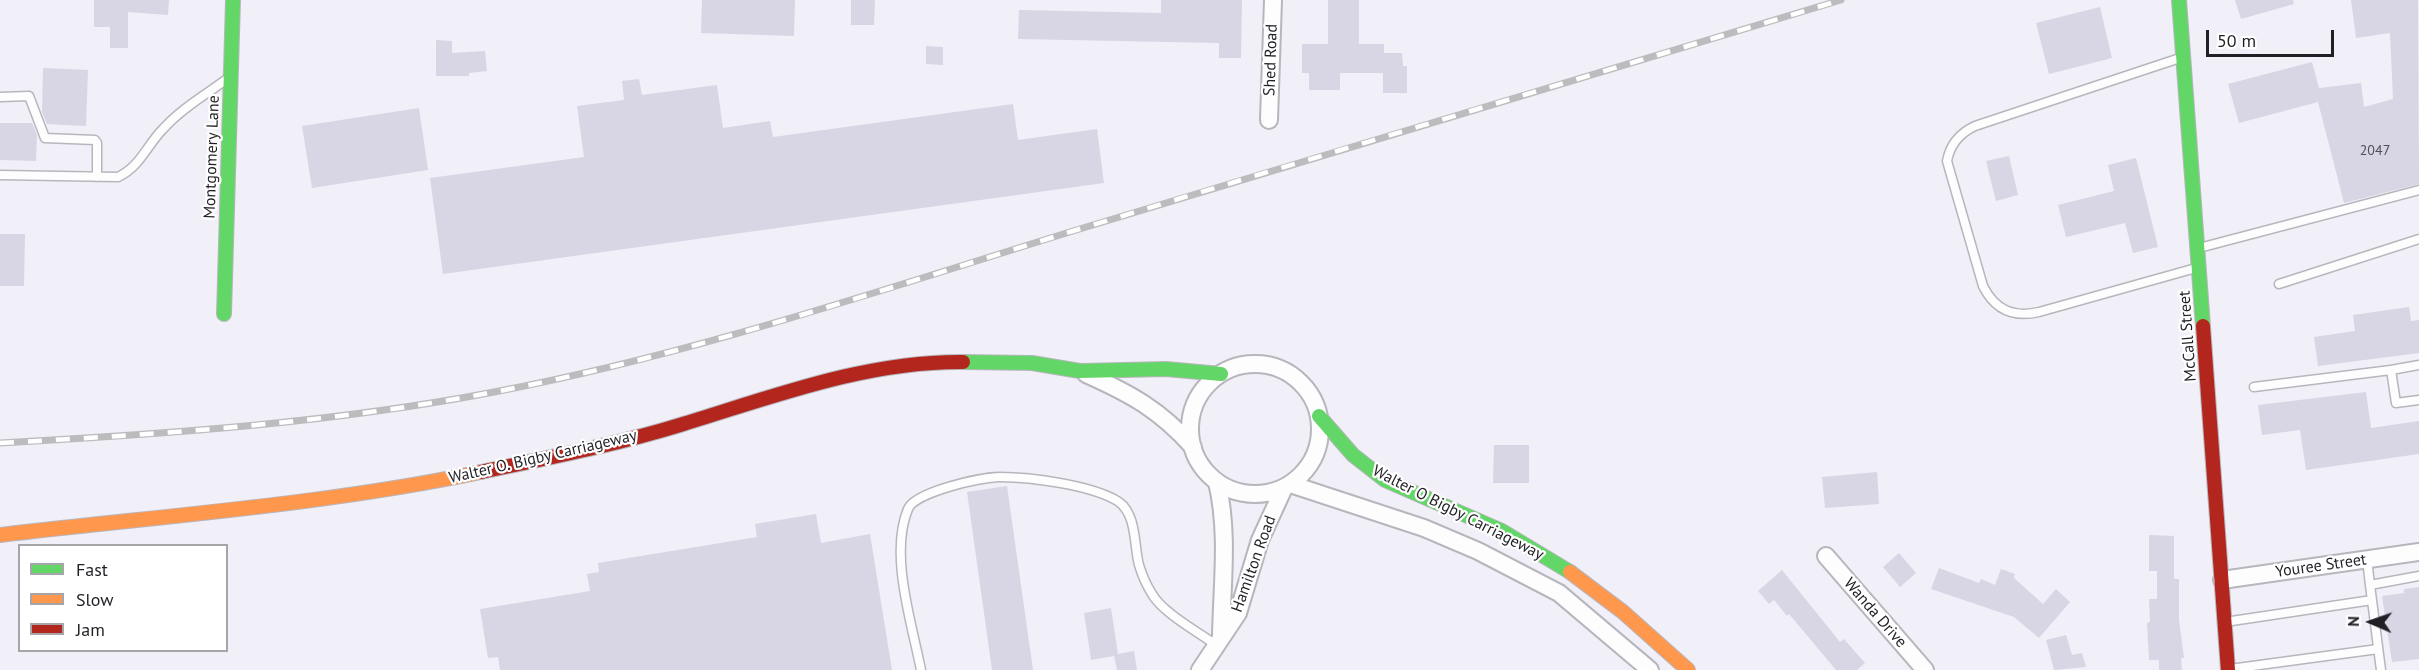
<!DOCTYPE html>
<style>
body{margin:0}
#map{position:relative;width:2419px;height:670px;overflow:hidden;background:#f1eff8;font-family:"PT Sans",sans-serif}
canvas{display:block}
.legend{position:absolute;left:18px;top:544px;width:210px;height:108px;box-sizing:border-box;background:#fff;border:2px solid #a6a5a8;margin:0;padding:8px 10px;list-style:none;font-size:18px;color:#201f25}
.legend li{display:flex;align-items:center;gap:12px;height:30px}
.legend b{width:30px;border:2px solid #a6a5a8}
.north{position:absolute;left:2341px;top:592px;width:60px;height:60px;-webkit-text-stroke:4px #fff;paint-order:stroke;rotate:272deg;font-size:16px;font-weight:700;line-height:24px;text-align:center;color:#201f25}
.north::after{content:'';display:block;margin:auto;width:21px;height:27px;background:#201f25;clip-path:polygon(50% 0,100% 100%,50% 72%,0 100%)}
.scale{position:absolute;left:2206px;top:30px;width:128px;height:27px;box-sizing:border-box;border:3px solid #201f25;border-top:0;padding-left:8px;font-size:18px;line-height:21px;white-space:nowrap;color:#201f25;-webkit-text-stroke:4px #fff;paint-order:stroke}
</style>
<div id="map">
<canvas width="2419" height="670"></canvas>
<ul class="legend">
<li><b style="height:8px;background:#63d668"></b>Fast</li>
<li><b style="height:8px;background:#ff974d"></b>Slow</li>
<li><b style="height:8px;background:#b3261e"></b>Jam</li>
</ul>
<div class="north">N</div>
<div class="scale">50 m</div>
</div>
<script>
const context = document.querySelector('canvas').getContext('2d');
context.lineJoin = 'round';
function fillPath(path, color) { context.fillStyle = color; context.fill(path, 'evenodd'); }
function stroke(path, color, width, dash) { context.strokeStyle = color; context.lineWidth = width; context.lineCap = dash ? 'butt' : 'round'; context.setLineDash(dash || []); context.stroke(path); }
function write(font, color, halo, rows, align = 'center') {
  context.font = font + ' "PT Sans",sans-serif'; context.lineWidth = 4.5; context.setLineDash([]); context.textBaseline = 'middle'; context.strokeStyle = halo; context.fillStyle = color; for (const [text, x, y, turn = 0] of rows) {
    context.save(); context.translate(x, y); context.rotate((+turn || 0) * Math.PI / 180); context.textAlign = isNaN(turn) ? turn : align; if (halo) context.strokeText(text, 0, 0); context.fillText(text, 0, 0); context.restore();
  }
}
const building = new Path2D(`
 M 94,0 L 169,0 L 168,15 L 128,12 L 128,48 L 110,48 L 110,27 L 94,27 Z
 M 702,0 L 795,0 L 794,36 L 701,33 Z
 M 851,0 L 875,0 L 874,25 L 851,25 Z
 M 1161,0 L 1242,0 L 1241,58 L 1219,58 L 1219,43 L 1018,39 L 1019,10 L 1161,13 Z
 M 1328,0 L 1359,0 L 1359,44 L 1384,44 L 1384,53 L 1402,53 L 1403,66 L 1407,66 L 1407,93 L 1383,93 L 1383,73 L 1340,73 L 1340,90 L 1309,90 L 1309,73 L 1302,73 L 1302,44 L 1328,44 Z
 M 2235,0 L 2293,0 L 2294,4 L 2241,19 Z
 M 2351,0 L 2418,0 L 2419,184 L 2344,203 L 2318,102 L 2239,123 L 2228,84 L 2312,62 L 2319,88 L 2361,83 L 2364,107 L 2393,99 L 2390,33 L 2356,38 Z
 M 2100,7 L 2112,58 L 2049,74 L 2036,23 Z
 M 436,40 L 452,41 L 452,53 L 485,51 L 487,71 L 469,73 L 469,76 L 436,76 Z
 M 926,46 L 943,47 L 943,65 L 926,64 Z
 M 43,68 L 88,70 L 86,126 L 47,124 L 42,112 Z
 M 639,79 L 642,95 L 717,85 L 723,128 L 770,121 L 773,137 L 1013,104 L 1018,140 L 1097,129 L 1104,183 L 443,274 L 430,178 L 584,157 L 577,106 L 624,100 L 622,81 Z
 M 419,108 L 428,170 L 312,188 L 302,126 Z
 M 0,123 L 32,123 L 37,135 L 36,161 L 0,160 Z
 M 2009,156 L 2018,195 L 1996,201 L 1986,161 Z
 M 2136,158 L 2158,247 L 2133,253 L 2125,223 L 2066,237 L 2058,205 L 2114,191 L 2108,165 Z
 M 0,234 L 25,234 L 24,286 L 0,286 Z
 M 2409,307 L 2411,321 L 2419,320 L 2419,353 L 2318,366 L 2314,337 L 2355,331 L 2353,315 Z
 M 2366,392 L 2371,428 L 2419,421 L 2419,454 L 2306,470 L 2300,430 L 2262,435 L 2258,405 Z
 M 1494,445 L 1529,445 L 1529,483 L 1493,483 Z
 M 1877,472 L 1879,504 L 1825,508 L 1822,477 Z
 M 1007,486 L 1033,670 L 992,670 L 967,492 Z
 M 816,514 L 821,543 L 870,534 L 892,670 L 500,670 L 498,657 L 488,658 L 480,609 L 590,591 L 587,574 L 599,572 L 598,563 L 757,537 L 755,524 Z
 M 2149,535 L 2174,536 L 2174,579 L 2179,579 L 2179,620 L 2184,658 L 2181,658 L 2182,670 L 2159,670 L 2159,660 L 2149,660 L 2147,623 L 2150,622 L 2149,599 L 2157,599 L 2157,571 L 2149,571 Z
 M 1899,553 L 1916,573 L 1900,587 L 1883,567 Z
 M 1939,568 L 1979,583 L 1981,579 L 1995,585 L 2001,569 L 2015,574 L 2014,578 L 2043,604 L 2056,589 L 2070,602 L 2039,638 L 2014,617 L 1931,589 Z
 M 1782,570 L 1840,642 L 1844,639 L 1865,663 L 1857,670 L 1836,670 L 1789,614 L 1787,616 L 1774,600 L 1769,604 L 1758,591 Z
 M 2419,587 L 2419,659 L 2392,662 L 2382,596 L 2404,593 L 2404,589 Z
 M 1111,608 L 1118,654 L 1134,651 L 1137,670 L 1117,670 L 1114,656 L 1091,660 L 1084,613 Z
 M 2066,635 L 2072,655 L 2082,653 L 2086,667 L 2054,670 L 2046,640 Z`);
const lane = new Path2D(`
 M 2180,58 L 1975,126 C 1960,133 1950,145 1947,161 L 1983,286 C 1995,310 2013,318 2039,312 L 2196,268
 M 0,97 L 29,96 L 45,138 L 95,140 L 97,143 L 97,177
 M 0,175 L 118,177 C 140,167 147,145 163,129 C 181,109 205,95 227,79
 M 2199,248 L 2419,190
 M 2279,284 L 2419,239
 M 2419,365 L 2391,370 L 2396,403 L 2419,400
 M 2254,387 L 2391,370
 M 2367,559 L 2370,585 L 2419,576
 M 2370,585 L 2381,670
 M 2225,622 L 2372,600
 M 2230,669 L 2378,649
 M 921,670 C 912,624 889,554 908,509 C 915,492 981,477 1000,477 C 1030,477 1093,485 1119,502 C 1137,515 1134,547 1139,565 C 1142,575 1147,586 1152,594 C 1163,613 1198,632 1216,645`);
const street = new Path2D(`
 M 1269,120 L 1273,0
 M1190 429a65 65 0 1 1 130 0a65 65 0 1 1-130 0Z
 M 1086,374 C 1131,394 1160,410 1193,447
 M 1217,482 C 1229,533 1222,583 1221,636
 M 1290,484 L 1424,528 L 1478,551 L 1559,593 L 1650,670
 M 1826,556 L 1925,670
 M 2222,580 L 2419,552
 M 1200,670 L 1238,613 L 1260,540 L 1283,490`);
const fast = new Path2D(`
 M 2179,0 L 2203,326
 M 224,314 L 233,0
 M 963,362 L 1032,363 L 1080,371 L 1166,369 L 1221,374
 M 1319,416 L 1353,455 L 1385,480 L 1502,531 L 1570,572`);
const slow = new Path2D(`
 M 0,535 C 160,516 323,505 481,472
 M 1570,572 L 1623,612 L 1688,670`);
const jam = new Path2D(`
 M 2203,326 L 2228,670
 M 481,472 C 547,458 615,445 680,425 C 772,397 866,361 963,362`);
const rail = new Path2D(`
 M 0,443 C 165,434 332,423 494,392 C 690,355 881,290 1073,231 C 1329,153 1585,77 1841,0`);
const numberNames = [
 ["2047",2375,151]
];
const streetNames = [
 ["Shed Road",1271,60,-88],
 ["Montgomery Lane",212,157,-88],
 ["McCall Street",2188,336,-94],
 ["Walter O. Bigby Carriageway",543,457,-13],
 ["Walter O Bigby Carriageway",1458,513,27],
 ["Hamilton Road",1254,564,-70],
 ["Youree Street",2321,566,-8],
 ["Wanda Drive",1875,613,49]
];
fillPath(building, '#d8d6e5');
stroke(lane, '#b8b6bd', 11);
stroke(street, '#b8b6bd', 20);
stroke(fast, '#b8b6bd', 16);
stroke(slow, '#b8b6bd', 16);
stroke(jam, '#b8b6bd', 16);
stroke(lane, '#fdfdfe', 8);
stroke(street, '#fdfdfe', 16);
stroke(fast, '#63d668', 14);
stroke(slow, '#ff974d', 14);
stroke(jam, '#b3261e', 14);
stroke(rail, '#bcbcbe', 7);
stroke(rail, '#fff', 4.5, [14]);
write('14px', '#504f57', null, numberNames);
write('16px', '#201f25', '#fff', streetNames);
</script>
